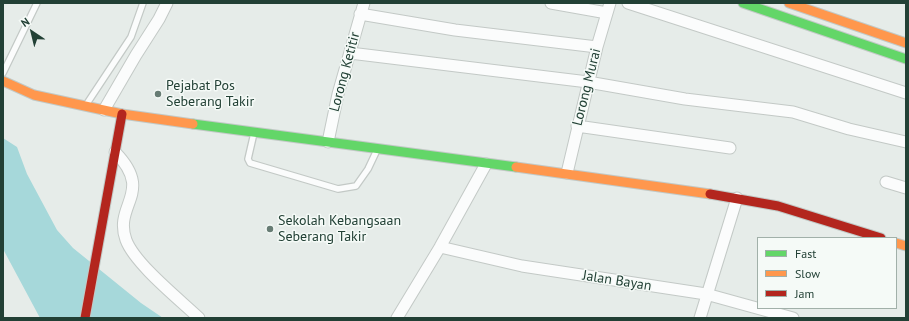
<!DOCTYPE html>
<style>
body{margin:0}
#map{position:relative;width:909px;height:321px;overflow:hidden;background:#e6ece9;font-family:"PT Sans",sans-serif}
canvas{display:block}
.frame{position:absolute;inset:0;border:4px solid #224035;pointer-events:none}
.legend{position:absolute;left:757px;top:237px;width:140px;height:72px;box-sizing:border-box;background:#f5faf7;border:1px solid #a1b0a9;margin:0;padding:5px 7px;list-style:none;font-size:12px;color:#224035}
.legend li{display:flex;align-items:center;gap:8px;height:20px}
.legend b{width:20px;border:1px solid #a1b0a9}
.north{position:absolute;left:12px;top:12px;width:40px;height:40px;-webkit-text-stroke:3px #f5faf7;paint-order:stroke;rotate:325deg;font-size:11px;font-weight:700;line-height:16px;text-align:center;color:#224035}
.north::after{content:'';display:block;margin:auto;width:14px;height:18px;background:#224035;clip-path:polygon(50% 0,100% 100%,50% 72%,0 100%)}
</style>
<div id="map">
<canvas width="909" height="321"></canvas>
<div class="frame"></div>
<ul class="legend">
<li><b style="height:5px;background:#63d668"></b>Fast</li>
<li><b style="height:5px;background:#ff974d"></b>Slow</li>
<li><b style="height:5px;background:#b3261e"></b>Jam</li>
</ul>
<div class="north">N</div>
</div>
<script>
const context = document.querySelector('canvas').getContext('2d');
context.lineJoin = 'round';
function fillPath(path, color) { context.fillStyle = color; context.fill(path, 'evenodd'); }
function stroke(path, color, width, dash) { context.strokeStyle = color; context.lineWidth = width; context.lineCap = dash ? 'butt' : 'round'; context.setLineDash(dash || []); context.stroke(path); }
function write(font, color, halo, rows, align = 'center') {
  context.font = font + ' "PT Sans",sans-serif'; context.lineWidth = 3; context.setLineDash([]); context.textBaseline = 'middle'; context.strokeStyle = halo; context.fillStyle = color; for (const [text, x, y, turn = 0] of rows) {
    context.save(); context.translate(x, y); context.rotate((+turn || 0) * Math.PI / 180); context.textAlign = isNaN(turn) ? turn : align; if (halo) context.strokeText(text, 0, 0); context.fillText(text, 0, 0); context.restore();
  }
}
const water = new Path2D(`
 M 3,138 L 17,147 L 27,174 L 57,230 L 73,248 L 141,303 L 163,318 L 40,318 L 3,249 Z`);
const lane = new Path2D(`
 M 3,73 L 37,3
 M 86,105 L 131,37 L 143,3
 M 254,133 L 248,159 L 250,163 L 338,189 L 356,186 L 368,169 L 377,150`);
const street = new Path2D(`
 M 551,3 L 607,13
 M 628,3 L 906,93
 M 360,14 L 455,30 L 597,47
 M 350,53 L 588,82 L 685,99 L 793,112 L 849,129 L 906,142
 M 104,110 L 136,55 L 159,19 L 167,3
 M 577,126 L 730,148
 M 328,142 L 338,94 L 364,3
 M 115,152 C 155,193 113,204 126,240 C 135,264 179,299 199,318
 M 567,173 L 597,47 L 610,3
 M 886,182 L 906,188
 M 440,247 L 522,266 L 706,294 L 793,318
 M 397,318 L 440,247 L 486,164
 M 700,318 L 737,198`);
const fast = new Path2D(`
 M 743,3 L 906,59
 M 193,124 L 516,167`);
const slow = new Path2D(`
 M 789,3 L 906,43
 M 3,81 L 34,95 L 122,114 L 193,124
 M 516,167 L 710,194
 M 896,243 L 906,246`);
const jam = new Path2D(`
 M 710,194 L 778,206 L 881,238
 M 85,318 L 122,114`);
const markers = [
 [158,94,4,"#677c74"],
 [270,229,4,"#677c74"]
];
const streetNames = [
 ["Lorong Ketitir",345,72,-75],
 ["Lorong Murai",587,87,-76],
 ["Jalan Bayan",617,281,9]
];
const poiNames = [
 ["Pejabat Pos",166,86],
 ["Seberang Takir",166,102],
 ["Sekolah Kebangsaan",278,221],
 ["Seberang Takir",278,237]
];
fillPath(water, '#a6d8da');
stroke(lane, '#c3c9c6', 8);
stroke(street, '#c3c9c6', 13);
stroke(fast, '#c2c9c6', 11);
stroke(slow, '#c2c9c6', 11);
stroke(jam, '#c2c9c6', 11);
stroke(lane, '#fbfcfc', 5.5);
stroke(street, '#fbfcfc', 11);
stroke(fast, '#63d668', 9);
stroke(slow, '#ff974d', 9);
stroke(jam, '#b3261e', 9);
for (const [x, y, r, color] of markers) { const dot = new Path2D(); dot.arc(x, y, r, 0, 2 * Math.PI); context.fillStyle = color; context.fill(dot); stroke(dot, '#f5faf7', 1.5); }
write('14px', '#224035', '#f5faf7', streetNames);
write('14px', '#224035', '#f5faf7', poiNames, 'left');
</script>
